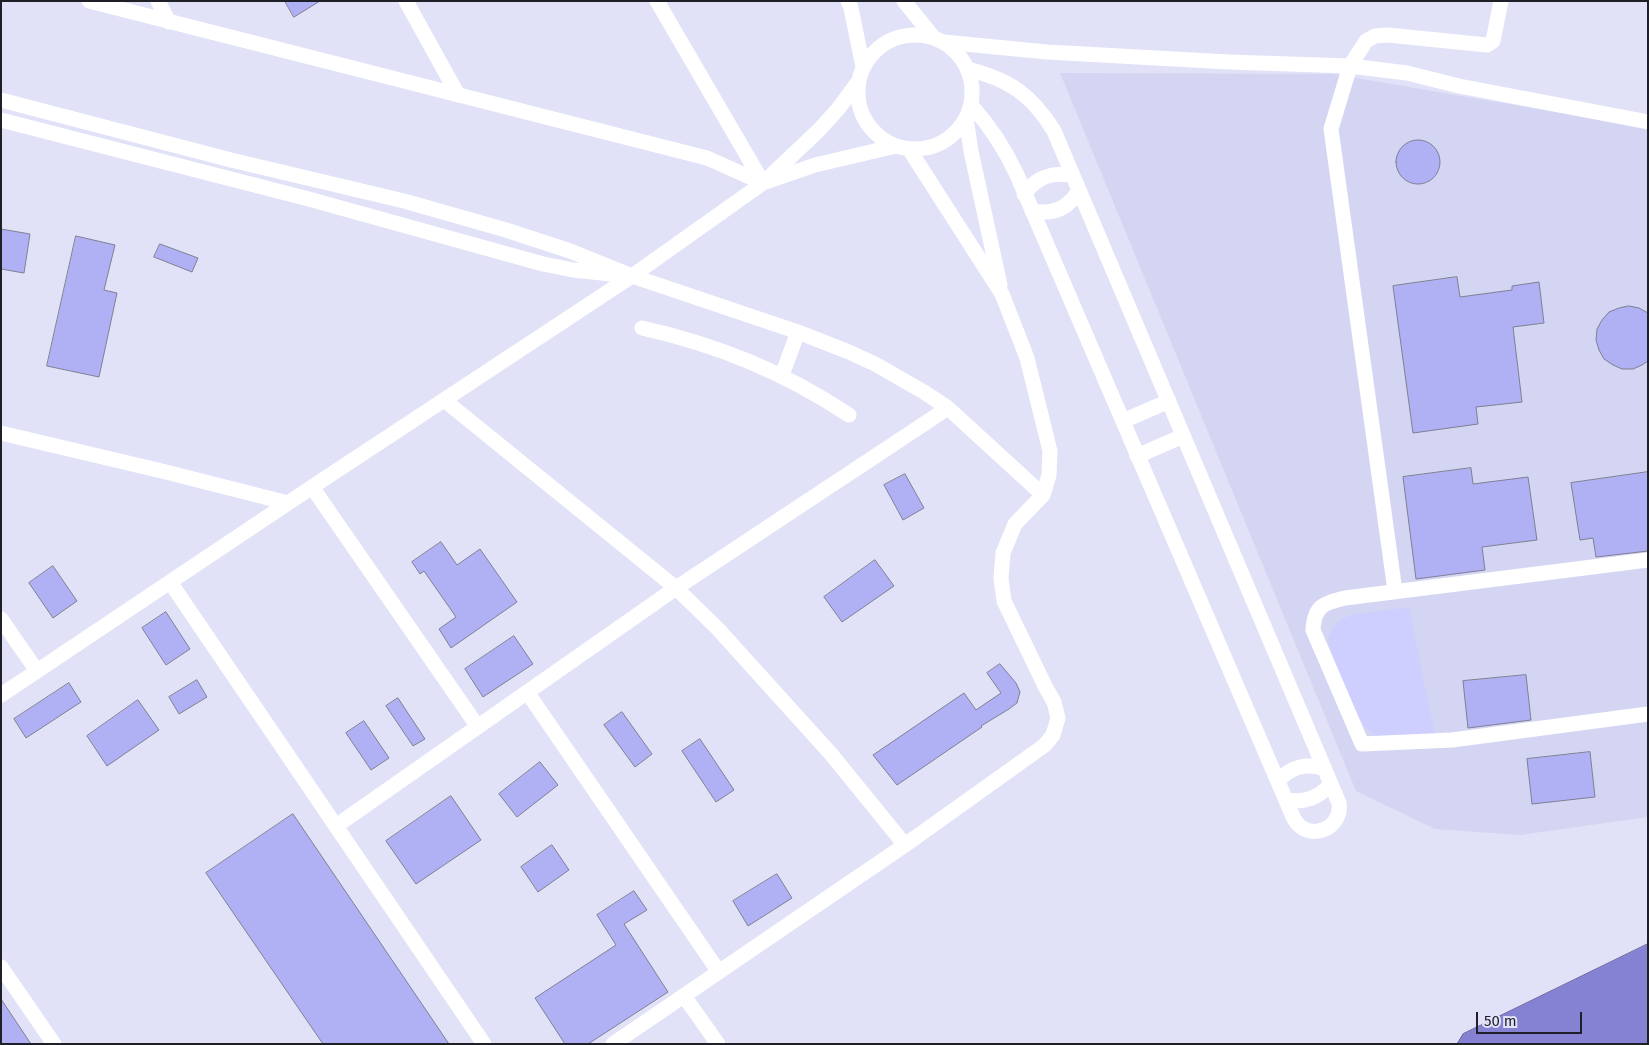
<!DOCTYPE html>
<style>
body{margin:0}
#map{position:relative;width:1649px;height:1045px;overflow:hidden;background:#e1e2f8;font-family:"Fira Sans",sans-serif}
canvas{display:block}
.frame{position:absolute;inset:0;border:2px solid #1f1f27;pointer-events:none}
.scale{position:absolute;left:1476px;top:1012px;width:106px;height:22px;box-sizing:border-box;border:2px solid #1f1f27;border-top:0;padding-left:6px;font-size:15px;line-height:18px;white-space:nowrap;color:#1f1f27;-webkit-text-stroke:4px #e1e2f8;paint-order:stroke}
</style>
<div id="map">
<canvas width="1649" height="1045"></canvas>
<div class="frame"></div>
<div class="scale">50 m</div>
</div>
<script>
const context = document.querySelector('canvas').getContext('2d');
context.lineJoin = 'round';
function fillPath(path, color) { context.fillStyle = color; context.fill(path, 'evenodd'); }
function stroke(path, color, width, dash) { context.strokeStyle = color; context.lineWidth = width; context.lineCap = dash ? 'butt' : 'round'; context.setLineDash(dash || []); context.stroke(path); }
const built = new Path2D(`
 M 1060,73 L 1333,74 L 1648,128 L 1648,817 L 1520,835 L 1435,829 L 1356,791 Z`);
const green = new Path2D(`
 M 1409,607 L 1429,708 L 1437,740 L 1380,739 L 1367,729 L 1358,717 L 1335,665 L 1328,639 L 1333,628 L 1340,620 L 1351,615 Z`);
const water = new Path2D(`
 M 1648,944 L 1648,1044 L 1457,1044 L 1463,1034 Z`);
const building = new Path2D(`
 M 285,1 L 320,1 L 294,17 Z
 M1396 162a22 22 0 1 1 44 0a22 22 0 1 1-44 0Z
 M 1,229 L 30,234 L 24,273 L 1,269 Z
 M 76,236 L 115,245 L 104,290 L 117,293 L 99,377 L 47,366 Z
 M 160,244 L 198,258 L 192,272 L 154,257 Z
 M 1457,277 L 1460,297 L 1512,290 L 1512,286 L 1539,282 L 1544,323 L 1513,327 L 1522,402 L 1476,407 L 1478,424 L 1413,433 L 1393,286 Z
 M 1629,306 L 1639,308 L 1648,313 L 1648,361 L 1642,365 L 1633,369 L 1622,369 L 1613,365 L 1604,359 L 1599,350 L 1596,340 L 1597,329 L 1602,320 L 1609,312 L 1619,308 Z
 M 1471,468 L 1473,484 L 1528,477 L 1537,540 L 1482,547 L 1485,570 L 1416,579 L 1403,477 Z
 M 1648,472 L 1648,551 L 1596,557 L 1593,538 L 1580,540 L 1571,483 Z
 M 905,474 L 924,508 L 903,520 L 884,485 Z
 M 441,542 L 457,565 L 480,549 L 517,602 L 451,648 L 439,629 L 456,617 L 424,571 L 420,574 L 412,562 Z
 M 875,560 L 894,586 L 842,622 L 824,597 Z
 M 53,566 L 77,601 L 53,618 L 29,583 Z
 M 166,612 L 190,649 L 166,665 L 142,628 Z
 M 514,636 L 533,664 L 483,697 L 465,669 Z
 M 1000,664 L 1016,683 L 1020,692 L 1017,703 L 1009,709 L 981,726 L 982,727 L 897,785 L 873,755 L 964,693 L 976,710 L 1001,693 L 987,673 Z
 M 1526,675 L 1531,720 L 1468,728 L 1463,681 Z
 M 197,680 L 207,697 L 179,714 L 169,697 Z
 M 69,683 L 81,702 L 26,738 L 14,719 Z
 M 398,698 L 425,739 L 413,746 L 386,706 Z
 M 138,700 L 159,730 L 107,766 L 87,736 Z
 M 622,712 L 652,754 L 635,767 L 604,725 Z
 M 364,721 L 389,758 L 371,770 L 346,733 Z
 M 700,739 L 734,790 L 716,802 L 682,751 Z
 M 1590,752 L 1595,797 L 1532,804 L 1527,759 Z
 M 540,762 L 558,785 L 517,817 L 499,794 Z
 M 451,796 L 481,840 L 416,884 L 386,841 Z
 M 293,814 L 449,1044 L 323,1044 L 206,873 Z
 M 552,845 L 569,870 L 538,892 L 521,867 Z
 M 777,874 L 792,898 L 748,926 L 733,901 Z
 M 634,891 L 647,910 L 624,924 L 668,992 L 588,1044 L 565,1044 L 535,998 L 616,945 L 597,915 Z
 M 1,999 L 31,1044 L 1,1044 Z`);
const minor = new Path2D(`
 M 89,1 L 707,158 L 763,183 L 815,165 L 896,146
 M 158,1 L 169,22
 M 406,1 L 458,95
 M 657,1 L 763,183
 M 848,1 L 851,8 L 863,67
 M 904,1 L 934,38
 M858 92a57 57 0 1 1 114 0a57 57 0 1 1-114 0Z
 M 944,42 L 1047,52 L 1229,62 L 1350,66 L 1407,73 L 1459,86 L 1648,122
 M 967,69 C 1009,79 1032,95 1054,131 L 1339,803 C 1343,829 1308,843 1294,819 L 1017,175 C 1005,149 990,126 971,105
 M 1,100 L 231,160 L 404,201 L 506,230 L 570,251 L 632,276 L 798,332 L 849,352 L 875,364 L 924,392 L 948,408 L 1043,495
 M 966,118 L 971,151 L 1000,285
 M 1,120 L 305,198 L 543,264 L 573,270 L 621,275
 M 1024,194 C 1037,177 1052,171 1073,176
 M 1032,211 C 1053,215 1069,208 1079,190
 M 642,328 C 718,345 784,372 849,415
 M 782,375 L 798,332
 M 444,400 L 676,588 L 718,629 L 831,754 L 905,845
 M 1123,421 L 1169,401
 M 1,433 L 166,472 L 288,503
 M 1137,456 L 1183,436
 M 312,487 L 478,727
 M 1648,560 L 1345,598 C 1324,603 1314,606 1313,630 L 1362,744 L 1452,740 L 1648,714
 M 170,582 L 484,1044
 M 1395,591 L 1331,129 L 1350,66 L 1366,41 L 1375,36 L 1388,35 L 1487,45 L 1493,41 L 1501,1
 M 1,619 L 37,671
 M 527,692 L 719,972
 M 1,695 L 312,487 L 632,276 L 763,183 L 819,130 L 838,109 L 858,82
 M 1278,781 C 1291,767 1305,763 1323,768
 M 1286,800 C 1305,803 1318,798 1331,784
 M 336,826 L 676,588 L 948,408
 M 1,967 L 54,1044
 M 684,996 L 718,1044
 M 613,1044 L 905,845 L 1045,745 L 1053,735 L 1058,718 L 1054,702 L 1046,688 L 1004,601 L 1001,578 L 1003,553 L 1015,524 L 1043,495 L 1049,475 L 1050,451 L 1027,358 L 1002,294 L 909,149`);
fillPath(built, '#d4d5f2');
fillPath(green, '#cecffe');
fillPath(water, '#8582d4');
stroke(water, '#6664a0', 1);
fillPath(building, '#b0b0f4');
stroke(building, '#7f8093', 1);
stroke(minor, '#fff', 15);
</script>
